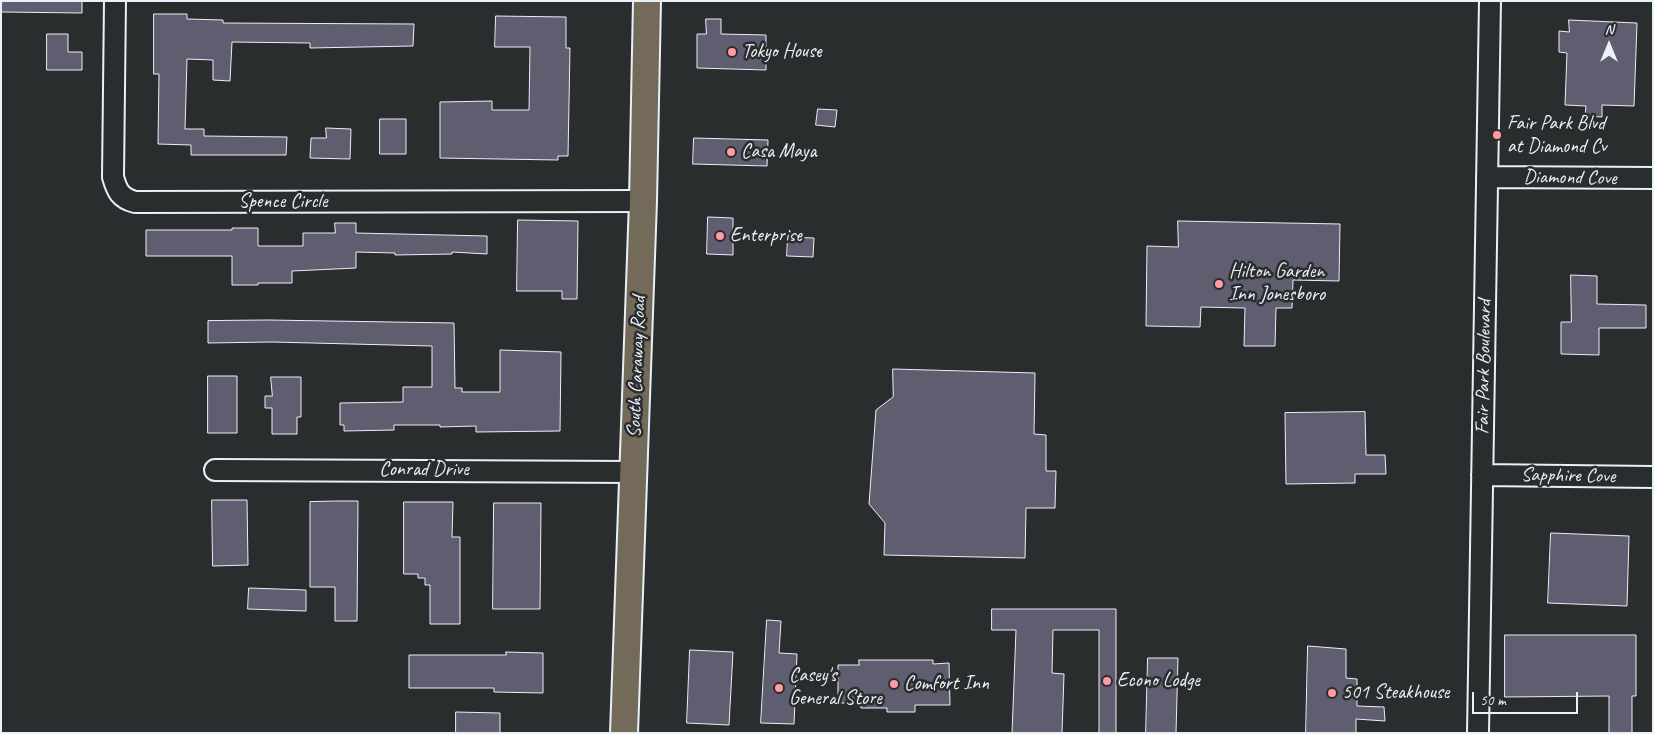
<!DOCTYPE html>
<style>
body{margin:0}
#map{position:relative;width:1654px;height:734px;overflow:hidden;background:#2a2d2e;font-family:Caveat,sans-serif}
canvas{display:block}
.frame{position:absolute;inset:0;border:2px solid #e8f1f8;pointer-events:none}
.north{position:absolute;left:1584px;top:20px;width:50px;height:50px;-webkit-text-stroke:4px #2a2d2e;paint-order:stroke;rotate:0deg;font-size:14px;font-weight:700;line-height:20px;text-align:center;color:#e8f1f8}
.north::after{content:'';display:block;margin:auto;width:18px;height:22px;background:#e8f1f8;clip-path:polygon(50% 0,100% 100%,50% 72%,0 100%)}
.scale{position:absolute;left:1472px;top:692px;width:106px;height:22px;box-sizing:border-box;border:2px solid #e8f1f8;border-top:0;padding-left:6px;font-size:15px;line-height:18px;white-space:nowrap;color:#e8f1f8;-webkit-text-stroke:4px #2a2d2e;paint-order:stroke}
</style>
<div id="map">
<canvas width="1654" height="734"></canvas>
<div class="frame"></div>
<div class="north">N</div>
<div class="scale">50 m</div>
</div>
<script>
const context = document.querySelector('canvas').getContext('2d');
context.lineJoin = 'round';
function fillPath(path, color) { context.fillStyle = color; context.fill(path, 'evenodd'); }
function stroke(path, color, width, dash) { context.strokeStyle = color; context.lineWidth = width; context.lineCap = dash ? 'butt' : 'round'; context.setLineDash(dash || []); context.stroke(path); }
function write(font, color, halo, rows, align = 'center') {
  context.font = font + ' Caveat,sans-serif'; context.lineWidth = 5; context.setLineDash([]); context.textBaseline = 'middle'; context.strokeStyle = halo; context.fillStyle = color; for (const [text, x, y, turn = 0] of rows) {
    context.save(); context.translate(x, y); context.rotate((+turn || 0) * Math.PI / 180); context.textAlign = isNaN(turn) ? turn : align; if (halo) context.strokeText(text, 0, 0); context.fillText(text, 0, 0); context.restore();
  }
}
const building = new Path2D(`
 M 1,1 L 82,1 L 82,13 L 1,12 Z
 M 154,14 L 187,14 L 187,19 L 223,20 L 223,23 L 414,24 L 413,46 L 310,48 L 310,43 L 232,42 L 230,81 L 213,80 L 213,60 L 187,59 L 185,129 L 204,129 L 204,136 L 287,137 L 286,155 L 191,155 L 191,145 L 158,144 L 159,74 L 154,74 Z
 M 496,16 L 566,17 L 566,48 L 570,48 L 568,156 L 558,156 L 558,160 L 440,158 L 440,102 L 492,101 L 492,110 L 529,110 L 530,47 L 495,47 Z
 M 706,19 L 721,19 L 721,34 L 766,35 L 766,70 L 697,68 L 697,34 L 706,34 Z
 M 1569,20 L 1637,23 L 1634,106 L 1602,105 L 1602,117 L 1585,116 L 1586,106 L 1565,105 L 1567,53 L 1559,52 L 1559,31 L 1569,32 Z
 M 47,34 L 68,34 L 68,52 L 82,52 L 82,70 L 47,70 Z
 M 818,109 L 837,110 L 835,127 L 816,125 Z
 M 380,119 L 406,119 L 406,154 L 380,154 Z
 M 326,128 L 351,129 L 350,159 L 310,158 L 311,138 L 326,138 Z
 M 694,138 L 768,140 L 767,166 L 693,164 Z
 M 708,217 L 733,218 L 733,255 L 707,254 Z
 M 518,220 L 578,221 L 577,299 L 562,299 L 562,291 L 517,291 Z
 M 1178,221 L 1340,224 L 1339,281 L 1293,280 L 1292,308 L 1276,308 L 1275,346 L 1244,346 L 1245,308 L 1201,307 L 1200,327 L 1146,326 L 1147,246 L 1178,247 Z
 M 335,223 L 356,223 L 356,233 L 487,236 L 487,254 L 452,252 L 452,254 L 395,255 L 395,253 L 356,252 L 356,268 L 292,271 L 292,283 L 258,283 L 258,285 L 232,285 L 232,256 L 146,256 L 146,230 L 232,230 L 232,228 L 258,228 L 258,246 L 303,246 L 303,233 L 335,233 Z
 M 788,237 L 814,238 L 813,257 L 787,256 Z
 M 1571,275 L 1597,276 L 1597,304 L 1646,305 L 1646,328 L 1599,328 L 1599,355 L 1561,354 L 1561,322 L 1571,322 Z
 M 268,320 L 454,323 L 455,388 L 462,388 L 462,392 L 500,392 L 500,350 L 561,352 L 560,431 L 476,432 L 476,426 L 440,427 L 440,425 L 394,425 L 394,430 L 344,431 L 344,425 L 340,425 L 340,403 L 403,402 L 403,387 L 432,387 L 432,346 L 272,342 L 208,343 L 208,321 Z
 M 893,369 L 1035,373 L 1034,434 L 1046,435 L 1046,471 L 1056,471 L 1055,508 L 1026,508 L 1025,558 L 884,555 L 885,523 L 869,504 L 876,410 L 893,397 Z
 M 208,376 L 237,376 L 237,433 L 208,433 Z
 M 271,377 L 301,377 L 301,417 L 297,417 L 297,434 L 272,434 L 272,408 L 265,408 L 265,396 L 272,396 Z
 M 1365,412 L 1366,455 L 1385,455 L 1386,474 L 1355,474 L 1355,483 L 1286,484 L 1285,413 Z
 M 212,500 L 247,500 L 248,565 L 213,566 Z
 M 336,501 L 358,501 L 357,621 L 335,621 L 335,587 L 310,587 L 310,502 Z
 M 404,502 L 453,502 L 452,537 L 460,537 L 460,624 L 430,624 L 430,585 L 425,585 L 425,578 L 418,578 L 418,574 L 404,574 Z
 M 494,503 L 541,503 L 540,609 L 493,609 Z
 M 1551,533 L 1629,536 L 1627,606 L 1548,603 Z
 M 249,588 L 306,590 L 306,611 L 248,609 Z
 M 992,609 L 1116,609 L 1116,733 L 1099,733 L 1099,630 L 1053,630 L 1052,673 L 1064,674 L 1062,733 L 1012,733 L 1016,630 L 992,630 Z
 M 767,620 L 781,621 L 779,653 L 797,654 L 794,724 L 761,723 Z
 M 1505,635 L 1636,635 L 1636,696 L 1632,696 L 1632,733 L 1609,733 L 1609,696 L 1505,697 Z
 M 1308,646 L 1346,649 L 1346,678 L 1357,679 L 1357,706 L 1384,707 L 1385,721 L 1356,719 L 1356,733 L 1306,733 Z
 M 690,650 L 733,652 L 729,725 L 687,723 Z
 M 506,652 L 543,653 L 543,693 L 494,692 L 494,688 L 409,688 L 409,655 L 506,655 Z
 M 1148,658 L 1178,658 L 1176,733 L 1146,733 Z
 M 859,660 L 933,660 L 933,664 L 949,663 L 950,705 L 915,705 L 915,712 L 887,712 L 887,708 L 861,708 L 860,703 L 838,703 L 838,665 L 859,665 Z
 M 456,712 L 500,713 L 500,733 L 456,733 Z`);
const minor = new Path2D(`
 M 115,1 L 113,177 C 117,191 120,198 135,202 L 643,201
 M 1487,177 L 1653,178
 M 215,470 L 634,472
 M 1482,475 L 1653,477
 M 1478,733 L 1490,1`);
const major = new Path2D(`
 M 624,733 L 643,201 L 647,1`);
const markers = [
 [732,52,5,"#ff9aa2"],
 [1497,135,5,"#ff9aa2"],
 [731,152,5,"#ff9aa2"],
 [720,236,5,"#ff9aa2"],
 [1219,284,5,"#ff9aa2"],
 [1107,681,5,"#ff9aa2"],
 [894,684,5,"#ff9aa2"],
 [779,688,5,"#ff9aa2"],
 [1332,693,5,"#ff9aa2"]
];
const poiNames = [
 ["Tokyo House",742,52],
 ["Fair Park Blvd",1507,124],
 ["at Diamond Cv",1507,147],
 ["Casa Maya",741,152],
 ["Enterprise",730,236],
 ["Hilton Garden",1229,272],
 ["Inn Jonesboro",1229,295],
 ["Casey's",789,676],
 ["General Store",789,699],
 ["Econo Lodge",1117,681],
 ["Comfort Inn",904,684],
 ["501 Steakhouse",1342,693]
];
const streetNames = [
 ["Diamond Cove",1570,178,1],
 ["Spence Circle",283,202],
 ["South Caraway Road",637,367,-88],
 ["Fair Park Boulevard",1484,367,-89],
 ["Conrad Drive",424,470],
 ["Sapphire Cove",1568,476,1]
];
fillPath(building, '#5f5d6f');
stroke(building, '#e8f1f8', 1);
stroke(minor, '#e8f1f8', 24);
stroke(major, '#e8f1f8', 30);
stroke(minor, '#2a2d2e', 20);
stroke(major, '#746a5a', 26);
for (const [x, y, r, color] of markers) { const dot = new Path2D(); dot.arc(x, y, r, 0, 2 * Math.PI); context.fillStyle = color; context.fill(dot); stroke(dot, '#2a2d2e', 2); }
write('20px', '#e8f1f8', '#2a2d2e', poiNames, 'left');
write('20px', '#e8f1f8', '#2a2d2e', streetNames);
</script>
